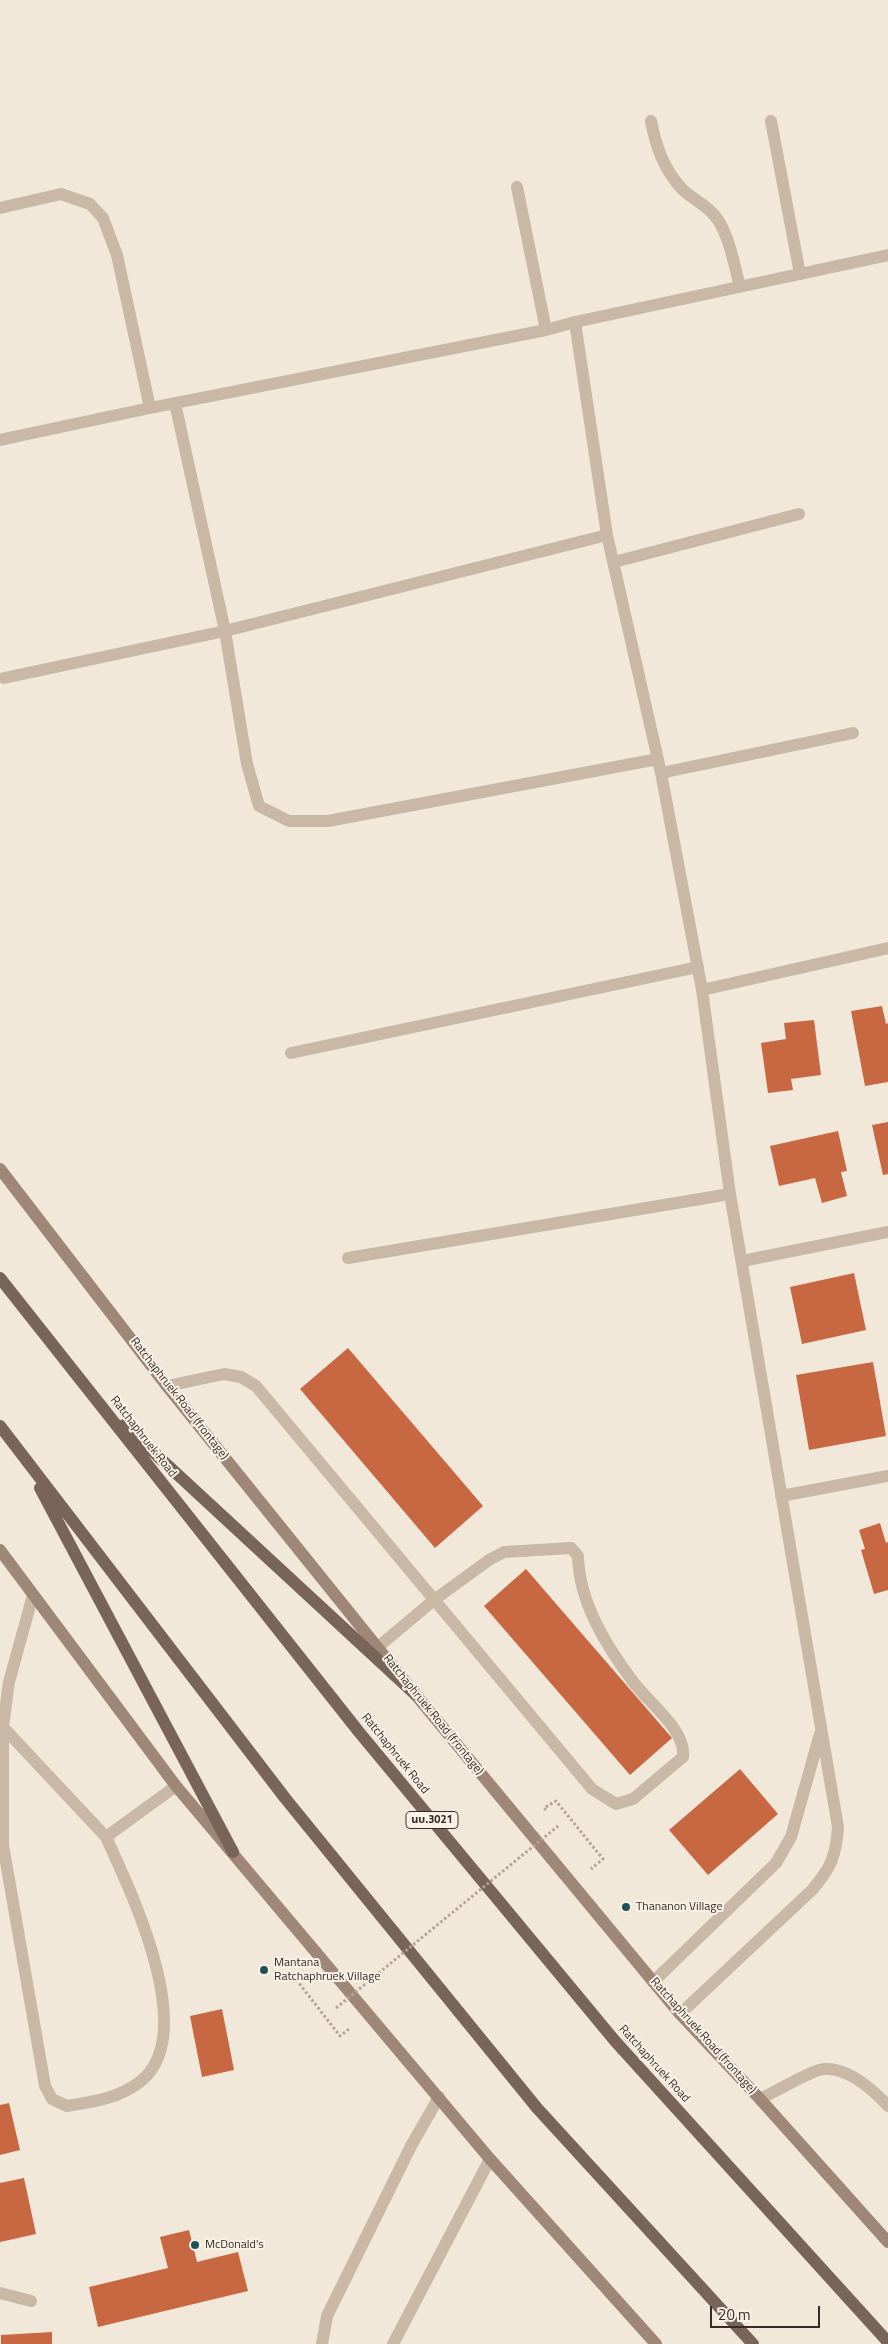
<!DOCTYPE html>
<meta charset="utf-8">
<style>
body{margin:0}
#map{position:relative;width:888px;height:2344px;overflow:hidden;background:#f2e8da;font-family:"Titillium Web",sans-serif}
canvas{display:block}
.scale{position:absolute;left:710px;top:2306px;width:110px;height:22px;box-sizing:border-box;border:2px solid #362c27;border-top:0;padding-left:6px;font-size:15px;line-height:18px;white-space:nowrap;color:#362c27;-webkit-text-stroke:4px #faf2e7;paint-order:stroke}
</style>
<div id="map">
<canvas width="888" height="2344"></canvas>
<div class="scale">20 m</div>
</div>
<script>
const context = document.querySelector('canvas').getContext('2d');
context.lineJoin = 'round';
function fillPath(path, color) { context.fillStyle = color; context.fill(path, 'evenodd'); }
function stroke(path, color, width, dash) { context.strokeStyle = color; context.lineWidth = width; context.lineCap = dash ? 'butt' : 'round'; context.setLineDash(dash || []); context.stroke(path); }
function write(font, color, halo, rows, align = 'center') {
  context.font = font + ' "Titillium Web","Noto Sans Thai",sans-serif'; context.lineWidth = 4; context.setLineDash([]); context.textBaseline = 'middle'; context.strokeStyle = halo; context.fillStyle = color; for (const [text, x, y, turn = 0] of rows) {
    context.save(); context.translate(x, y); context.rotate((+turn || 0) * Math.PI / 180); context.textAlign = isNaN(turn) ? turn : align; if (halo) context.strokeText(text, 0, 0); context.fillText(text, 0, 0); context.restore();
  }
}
const building = new Path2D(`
 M 882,1006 L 886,1024 L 888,1023 L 888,1082 L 865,1086 L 851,1011 Z
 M 814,1020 L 821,1075 L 791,1079 L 793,1090 L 768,1093 L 761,1043 L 786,1039 L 784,1023 Z
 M 888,1122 L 888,1174 L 883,1175 L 872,1125 Z
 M 838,1131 L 847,1171 L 841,1172 L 847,1196 L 822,1203 L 815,1178 L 779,1186 L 770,1146 Z
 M 854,1273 L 866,1330 L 802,1344 L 790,1287 Z
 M 348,1348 L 483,1506 L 435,1548 L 300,1389 Z
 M 873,1362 L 886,1436 L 809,1450 L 796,1375 Z
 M 880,1523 L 886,1543 L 888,1542 L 888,1590 L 874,1594 L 861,1550 L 865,1549 L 859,1530 Z
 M 526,1569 L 672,1738 L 630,1775 L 484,1606 Z
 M 740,1769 L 778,1814 L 708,1875 L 669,1830 Z
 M 222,2009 L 234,2070 L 202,2077 L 190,2016 Z
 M 9,2103 L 20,2150 L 0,2155 L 0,2105 Z
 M 24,2178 L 36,2234 L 0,2242 L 0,2183 Z
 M 189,2230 L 197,2262 L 238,2252 L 248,2291 L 98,2327 L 89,2287 L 168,2268 L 160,2237 Z
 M 52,2332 L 52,2344 L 1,2344 L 1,2335 Z`);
const path = new Path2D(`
 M 546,1810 L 544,1808 L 556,1801 L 603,1859 L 591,1869
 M 301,1973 L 295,1978 L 340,2036 L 349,2029`);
const lane = new Path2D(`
 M 771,121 L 800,274
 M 167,1386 L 224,1374 L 241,1377 L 256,1386 L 592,1789 L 616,1804 L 633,1799 L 683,1757 C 686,1730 650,1704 634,1683 C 607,1647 579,1603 578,1556 L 571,1548 L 504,1552 L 489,1560 L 434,1600 L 378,1647
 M 33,1595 L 9,1682 L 3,1727 L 3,1845 L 45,2086 L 52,2099 L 67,2106 C 93,2102 120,2098 141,2081 C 200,2033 130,1890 106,1837 L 176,1786
 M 3,1727 L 106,1837
 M 760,2099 C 775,2092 805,2074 819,2070 C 845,2064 872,2089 888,2106`);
const street = new Path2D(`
 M 651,121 C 656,147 664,170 683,190 C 694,200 710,207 718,220 C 730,239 734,265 740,286
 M 517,187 L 546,330
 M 0,208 L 61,194 L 90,204 L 103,218 L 117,255 L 150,408
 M 575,322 L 607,535 L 661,773 L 702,990 L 730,1194 L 838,1827 C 836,1856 831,1868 812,1890 L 680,2014
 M 175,403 L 225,631 L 247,764 L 259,806 L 289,821 L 328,821 L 658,759
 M 0,440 L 150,408 L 546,330 L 575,322 L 888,255
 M 614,562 L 799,514
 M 4,678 L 225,631 L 607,535
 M 661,773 L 853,733
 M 702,990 L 888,948
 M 291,1053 L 698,967
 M 348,1258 L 730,1194
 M 742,1261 L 888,1232
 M 781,1496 L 888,1476
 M 653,1982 L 776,1863 L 791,1837 L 820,1734
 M 0,2293 L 31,2301
 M 322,2344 L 327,2316 L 411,2146 L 439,2097
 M 393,2344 L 490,2159`);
const secondary = new Path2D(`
 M 0,1169 L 167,1386 L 415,1694 L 680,2014 L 760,2099 L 888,2242
 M 0,1550 L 176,1786 L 490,2159 L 656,2344`);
const primary = new Path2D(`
 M 0,1278 L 359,1732 L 615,2041 L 888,2342
 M 124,1425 L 415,1694
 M 0,1426 L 285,1798 L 537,2108 L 753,2344
 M 40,1488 L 233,1852`);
const pathBridge = new Path2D(`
 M 336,2008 L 558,1826`);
const markers = [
 [626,1907,5,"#1c5258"],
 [264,1970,5,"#1c5258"],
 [195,2245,5,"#1c5258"]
];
const shields = [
 [432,1820,52]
];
const shieldNames = [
 ["นบ.3021",432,1820]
];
const streetNames = [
 ["Ratchaphruek Road (frontage)",179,1399,52],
 ["Ratchaphruek Road",143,1437,52],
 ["Ratchaphruek Road (frontage)",433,1715,51],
 ["Ratchaphruek Road",395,1754,51],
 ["Ratchaphruek Road (frontage)",703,2036,48],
 ["Ratchaphruek Road",654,2064,48]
];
const poiNames = [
 ["Thananon Village",636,1907],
 ["Mantana",274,1963],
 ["Ratchaphruek Village",274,1977],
 ["McDonald's",205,2245]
];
fillPath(building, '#c76843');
stroke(path, '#b6a290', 3, [2.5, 2.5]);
stroke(lane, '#cab8a6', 12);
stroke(street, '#cab8a6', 12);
stroke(secondary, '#9e8777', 12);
stroke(primary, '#786458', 12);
stroke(pathBridge, '#b6a290', 3, [2.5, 2.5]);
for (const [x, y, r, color] of markers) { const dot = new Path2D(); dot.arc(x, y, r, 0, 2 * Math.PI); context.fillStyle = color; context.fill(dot); stroke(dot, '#faf2e7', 2); }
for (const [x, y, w] of shields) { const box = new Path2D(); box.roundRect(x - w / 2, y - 8.5, w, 17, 4); context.fillStyle = '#faf2e7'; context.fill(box); stroke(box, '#362c27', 1); }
write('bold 11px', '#362c27', null, shieldNames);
write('12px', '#362c27', '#faf2e7', streetNames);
write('12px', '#362c27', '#faf2e7', poiNames, 'left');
</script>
